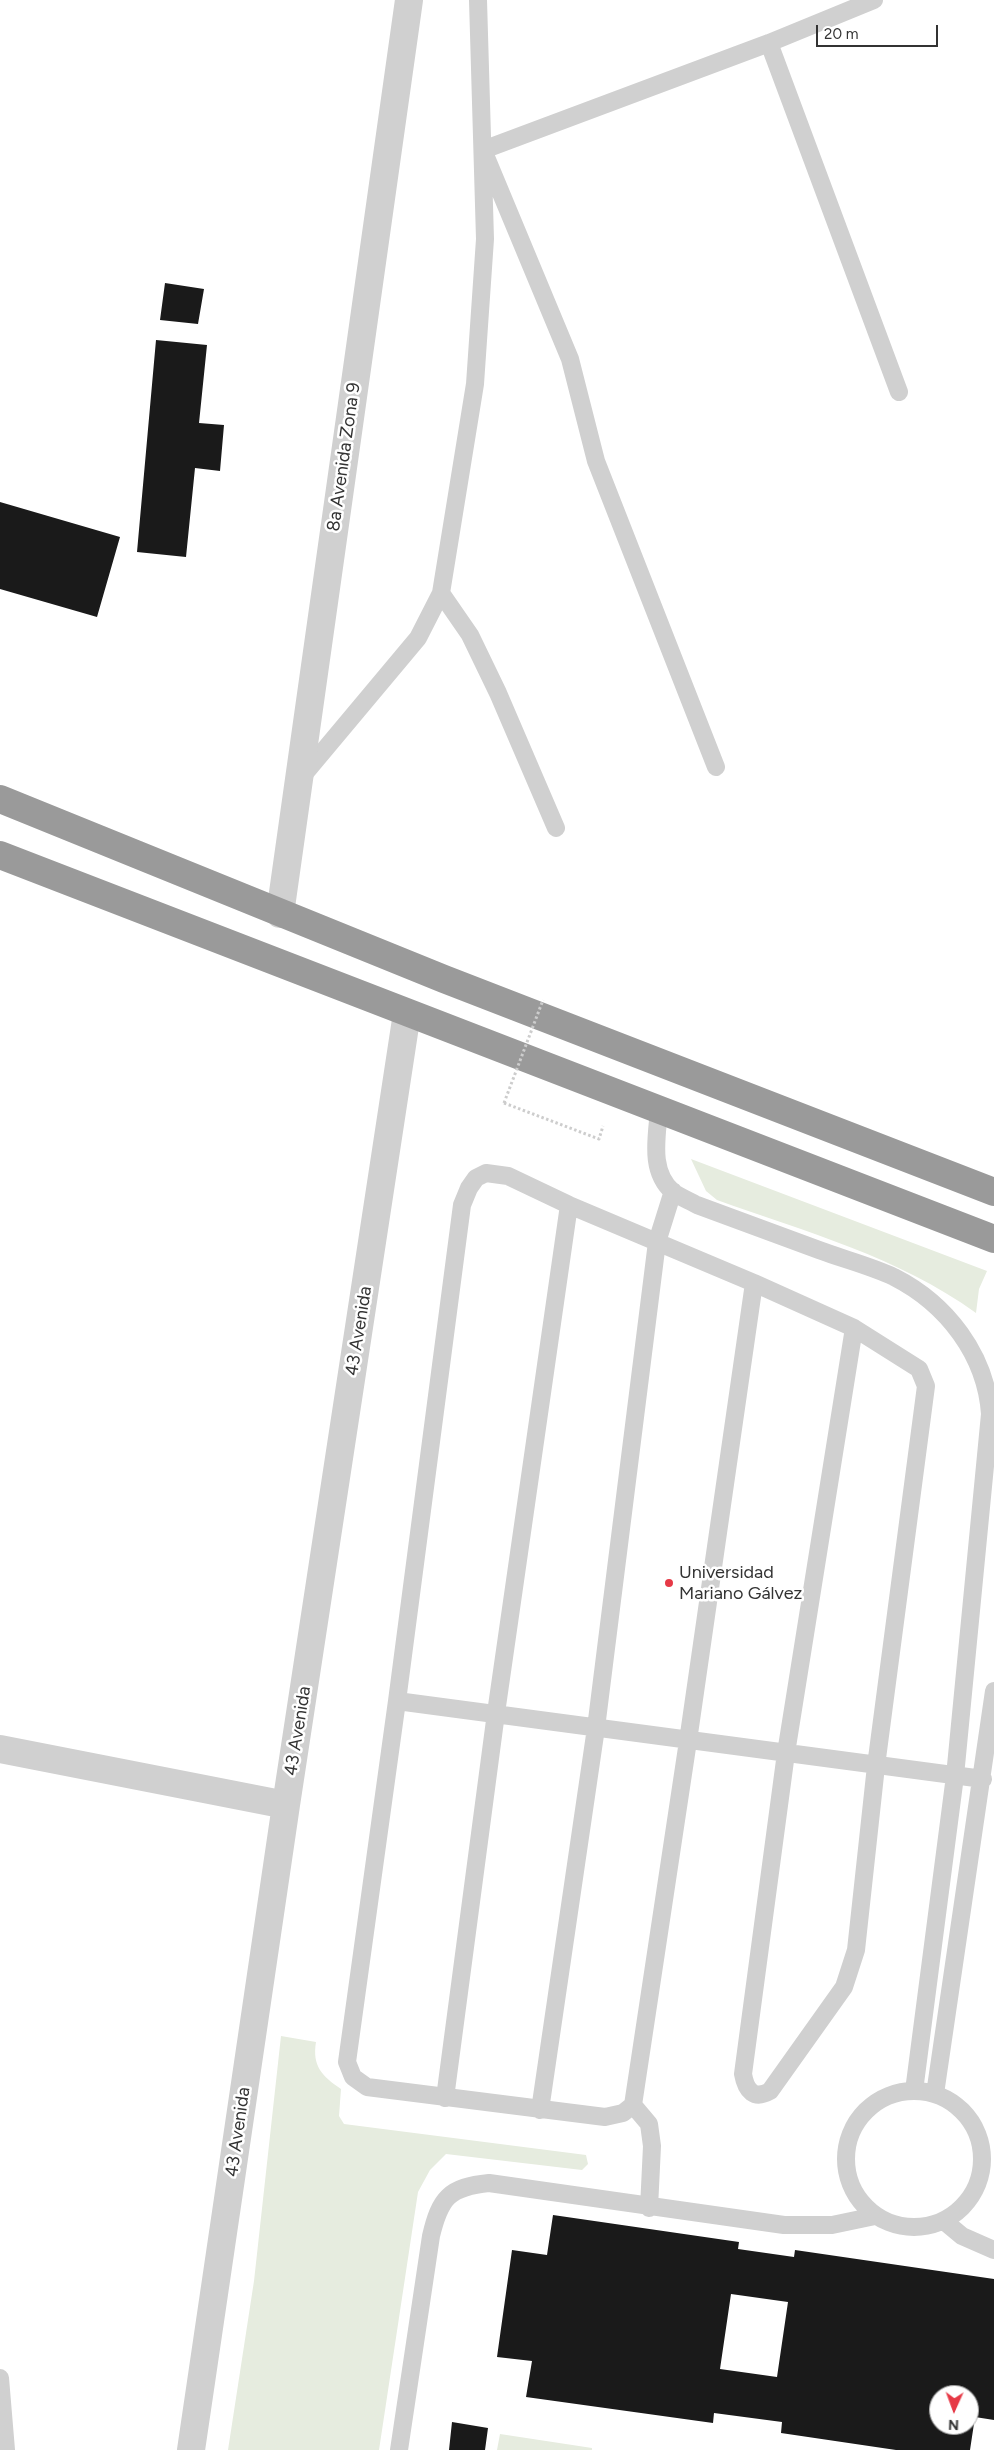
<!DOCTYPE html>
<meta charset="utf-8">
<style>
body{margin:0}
#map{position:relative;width:994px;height:2450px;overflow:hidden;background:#fff;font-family:Figtree,sans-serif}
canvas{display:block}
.north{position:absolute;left:929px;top:2385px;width:50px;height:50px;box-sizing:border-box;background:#fff;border:1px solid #adadad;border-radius:50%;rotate:182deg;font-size:14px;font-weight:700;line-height:20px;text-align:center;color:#333}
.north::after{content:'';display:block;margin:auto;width:18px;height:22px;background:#e63946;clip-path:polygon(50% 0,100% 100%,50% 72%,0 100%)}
.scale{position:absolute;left:816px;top:25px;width:122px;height:22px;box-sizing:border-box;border:2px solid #333;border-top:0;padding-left:6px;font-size:15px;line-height:18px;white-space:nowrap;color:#333;-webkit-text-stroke:4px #fff;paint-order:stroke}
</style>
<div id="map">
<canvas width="994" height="2450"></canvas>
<div class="north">N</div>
<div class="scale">20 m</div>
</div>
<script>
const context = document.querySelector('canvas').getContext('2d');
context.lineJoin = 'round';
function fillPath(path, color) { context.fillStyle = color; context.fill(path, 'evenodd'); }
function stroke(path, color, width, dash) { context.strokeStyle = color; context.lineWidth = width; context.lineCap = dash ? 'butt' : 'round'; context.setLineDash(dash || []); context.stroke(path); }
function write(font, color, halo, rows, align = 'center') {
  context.font = font + ' Figtree,sans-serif'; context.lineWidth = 5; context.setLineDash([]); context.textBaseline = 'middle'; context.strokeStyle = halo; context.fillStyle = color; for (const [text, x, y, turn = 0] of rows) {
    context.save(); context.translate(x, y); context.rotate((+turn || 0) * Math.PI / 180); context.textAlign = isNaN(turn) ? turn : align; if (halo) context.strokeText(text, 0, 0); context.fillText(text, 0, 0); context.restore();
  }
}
const green = new Path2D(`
 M 691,1159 L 987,1271 L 979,1289 L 976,1313 C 899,1257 806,1232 717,1200 L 706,1191 Z
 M 281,2036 L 316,2042 C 312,2066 322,2076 341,2089 L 339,2116 L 344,2124 L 586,2155 L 588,2164 L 582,2170 L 446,2154 L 430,2170 L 418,2192 L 379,2450 L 228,2450 L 254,2281 Z
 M 500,2434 L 592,2448 L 592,2450 L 497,2450 Z`);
const building = new Path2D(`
 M 165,283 L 204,289 L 198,324 L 160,320 Z
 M 156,340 L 207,345 L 199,423 L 224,425 L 220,471 L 195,468 L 186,557 L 137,552 Z
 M 0,502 L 120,537 L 97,617 L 0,589 Z
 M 553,2215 L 739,2242 L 738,2249 L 794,2257 L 795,2250 L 994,2279 L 994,2420 L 975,2417 L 970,2450 L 896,2450 L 781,2433 L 782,2422 L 714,2413 L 713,2423 L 526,2397 L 532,2361 L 497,2357 L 512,2250 L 547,2255 ZM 731,2294 L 788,2302 L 777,2377 L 720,2369 ZM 939,2395 L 969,2395 L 969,2425 L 939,2425 Z
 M 452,2422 L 488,2428 L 485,2450 L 449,2450 Z`);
const path = new Path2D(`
 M 504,1103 L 599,1139 L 603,1126`);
const lane = new Path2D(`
 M 769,43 L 899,392
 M 441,593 L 470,635 L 498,693 L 556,828
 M 716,767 L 596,461 L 570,359 L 483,150 L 769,43 L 874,0
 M 300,779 L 418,638 L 441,593 L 475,384 L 485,239 L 478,0
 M 659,1110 C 657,1137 649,1171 673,1192 C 680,1197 690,1201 697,1205 C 738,1220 778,1235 819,1250 C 843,1259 871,1266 894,1277 C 947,1304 986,1355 990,1414 L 955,1776 L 914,2091
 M 397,1701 L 462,1205 L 469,1188 L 476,1178 L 486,1173 L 508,1176 L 569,1205 L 754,1283 L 854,1328 L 919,1369 L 926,1386 L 876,1766 L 856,1950 L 844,1987 L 770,2091 C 754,2100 746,2091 743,2074 L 786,1753 L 854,1328
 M846 2159a68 68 0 1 1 136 0a68 68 0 1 1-136 0Z
 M 935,2094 L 994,1691
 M 445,2098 L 496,1713 L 569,1205
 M 633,2105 L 688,1741 L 754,1283
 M 540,2110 L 596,1728 L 657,1242 L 673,1191
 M 649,2208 L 652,2146 L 649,2124 L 633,2105 L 623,2113 L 605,2117 L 367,2087 L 353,2077 L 347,2062 L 397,1701 L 983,1779
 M 944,2221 L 962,2236 L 994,2250
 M 0,2378 L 6,2450
 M 399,2450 L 431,2236 C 440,2198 449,2187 489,2183 L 784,2225 L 832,2225 L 875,2216`);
const street = new Path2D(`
 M 280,914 L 409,0
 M 0,1749 L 286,1805
 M 191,2450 L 286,1805 L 407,1013`);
const highway = new Path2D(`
 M 0,799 L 444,979 L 994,1192
 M 0,855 L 994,1239`);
const pathBridge = new Path2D(`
 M 504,1103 L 543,1000`);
const markers = [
 [669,1583,5,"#e63946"]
];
const streetNames = [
 ["8a Avenida Zona 9",344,457,-82],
 ["43 Avenida",359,1331,-81],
 ["43 Avenida",298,1731,-81],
 ["43 Avenida",238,2132,-82]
];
const poiNames = [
 ["Universidad",679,1573],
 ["Mariano Gálvez",679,1594]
];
fillPath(green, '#e6ecdf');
fillPath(building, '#1a1a1a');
stroke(path, '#cdcdcd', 3, [2.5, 2.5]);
stroke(lane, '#d0d0d0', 18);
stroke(street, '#d0d0d0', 28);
stroke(highway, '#9a9a9a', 28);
stroke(pathBridge, '#cdcdcd', 3, [2.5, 2.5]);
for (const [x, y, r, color] of markers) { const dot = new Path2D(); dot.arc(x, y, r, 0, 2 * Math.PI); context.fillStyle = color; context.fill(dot); stroke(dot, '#fff', 2); }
write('18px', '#333', '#fff', streetNames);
write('18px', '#333', '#fff', poiNames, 'left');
</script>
